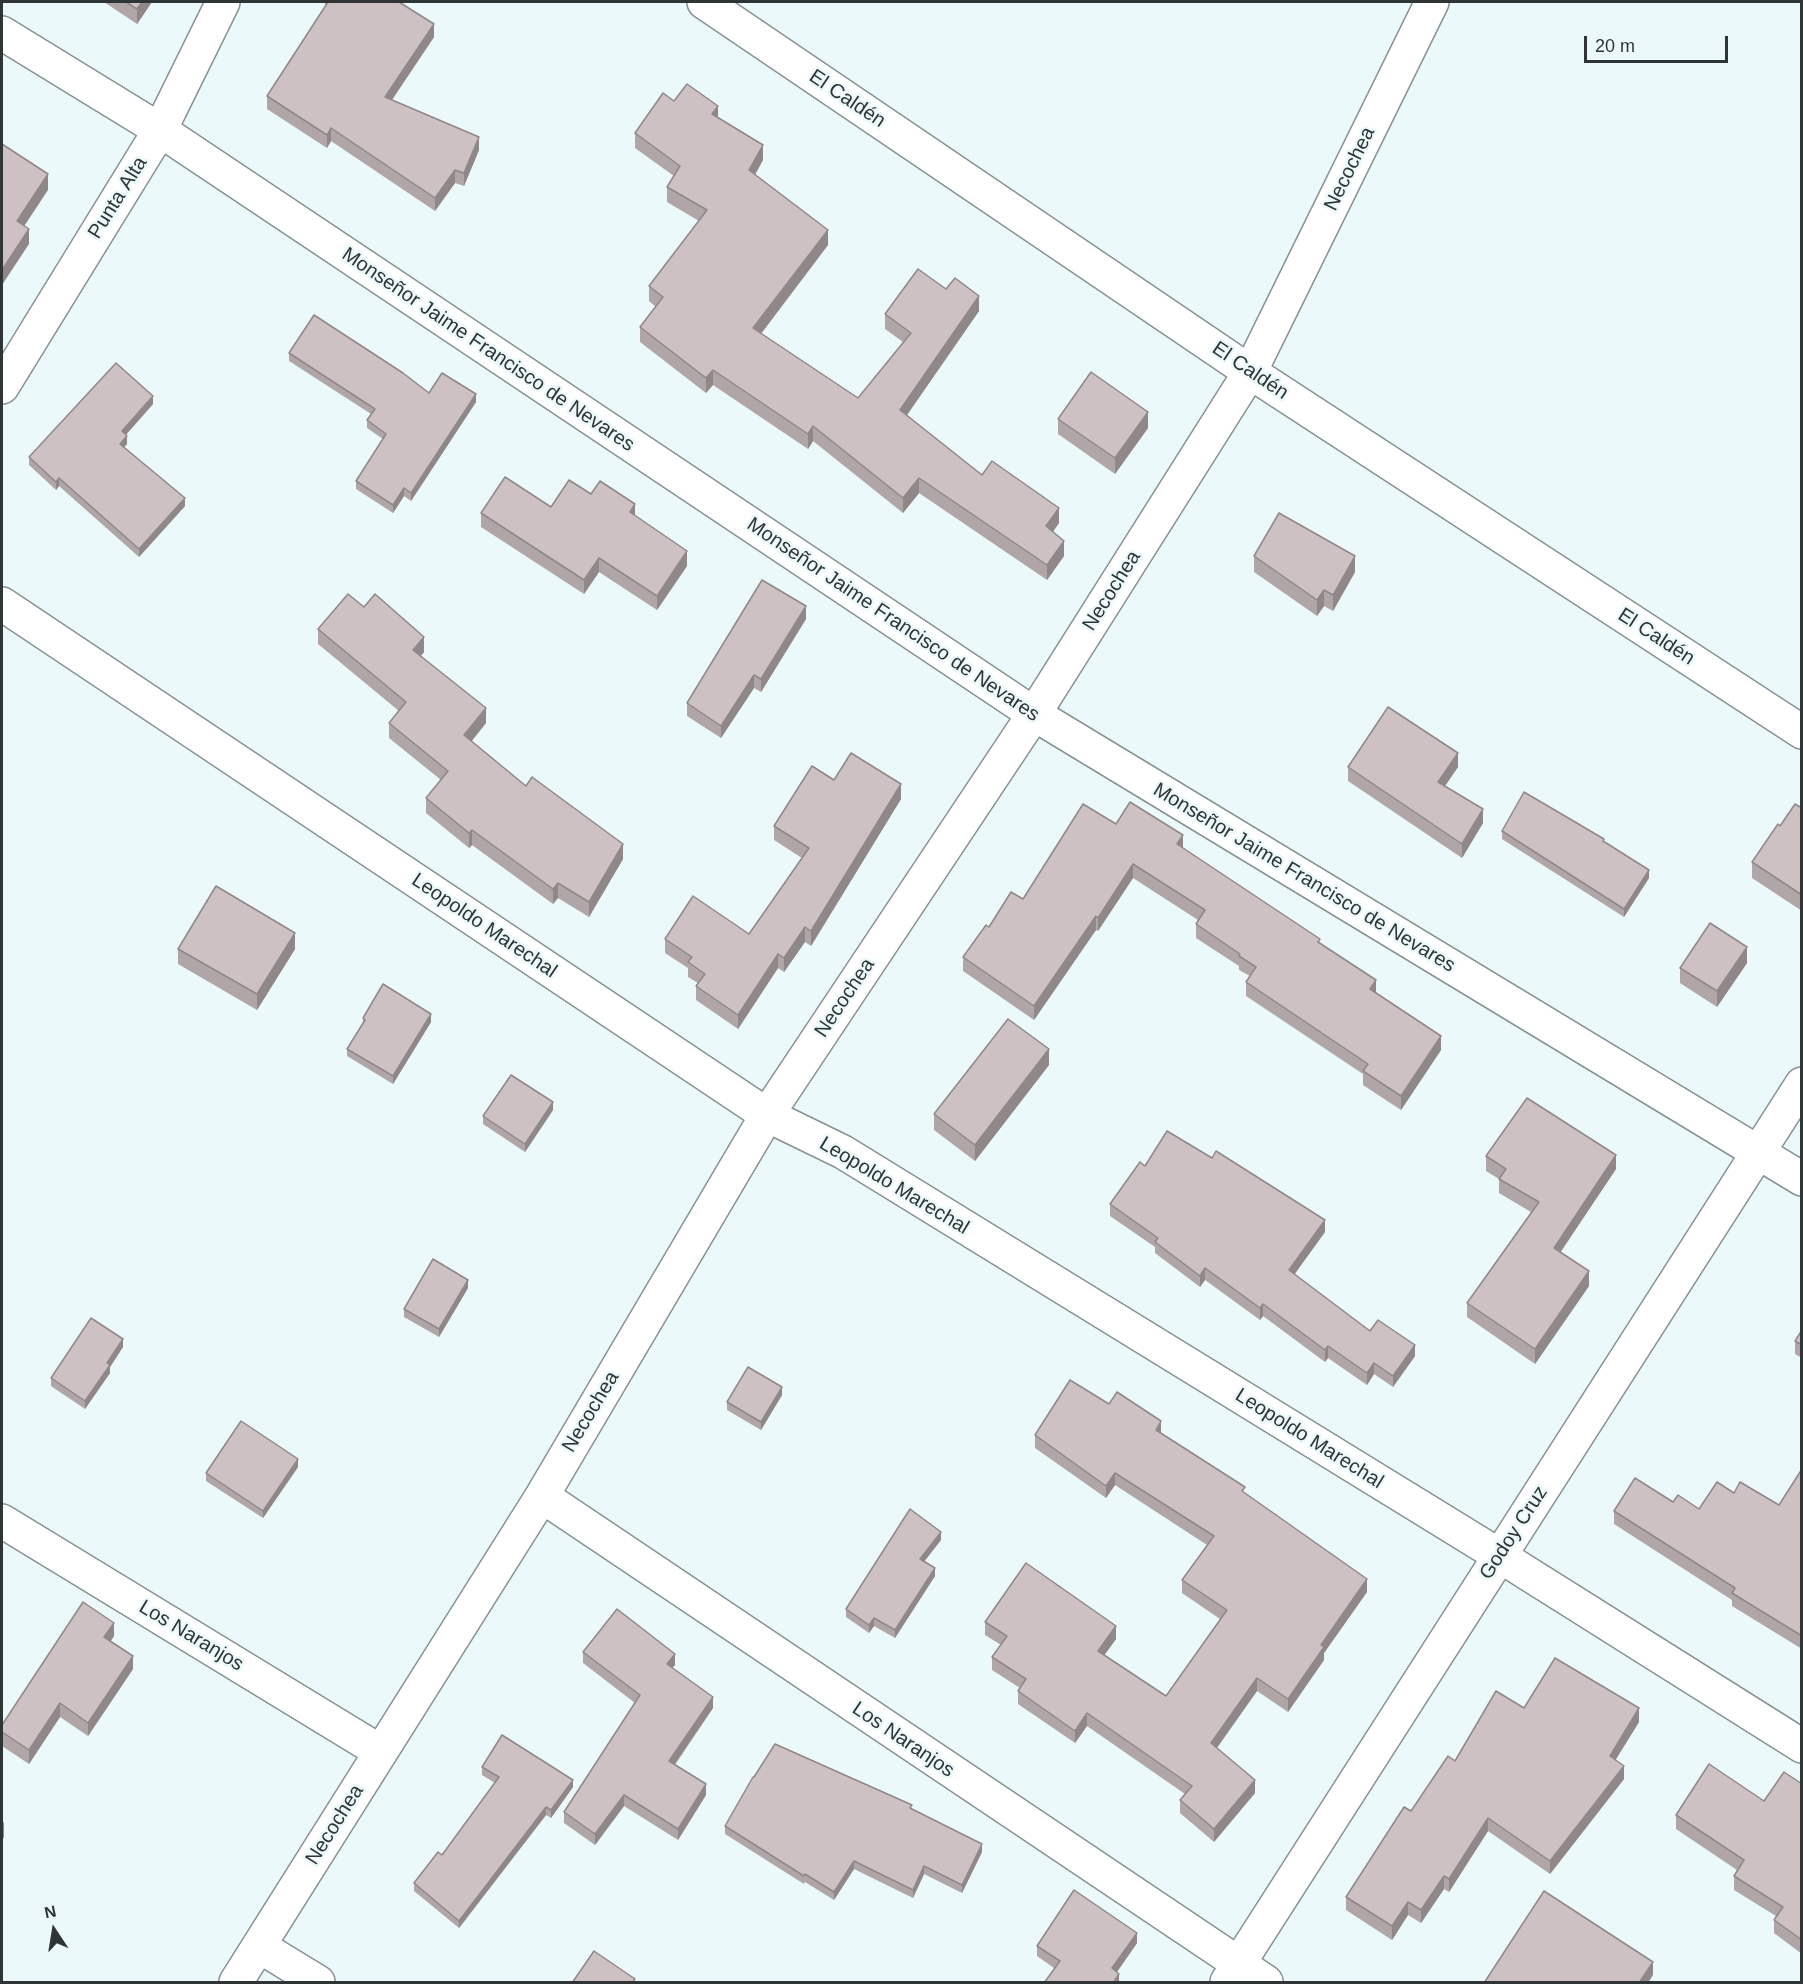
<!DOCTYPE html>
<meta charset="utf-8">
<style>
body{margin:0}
#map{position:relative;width:1803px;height:1984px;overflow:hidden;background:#ecf9fa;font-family:Helvetica,sans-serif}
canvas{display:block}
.frame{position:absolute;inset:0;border:3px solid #2f3435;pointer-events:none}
.north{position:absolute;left:24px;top:1900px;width:60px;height:60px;-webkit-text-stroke:4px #ecf9fa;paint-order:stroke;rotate:348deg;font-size:16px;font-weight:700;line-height:24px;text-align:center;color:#2f3435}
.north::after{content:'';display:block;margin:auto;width:21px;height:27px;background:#2f3435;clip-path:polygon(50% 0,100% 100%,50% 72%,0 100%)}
.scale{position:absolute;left:1584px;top:36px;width:144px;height:27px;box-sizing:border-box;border:3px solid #2f3435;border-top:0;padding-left:8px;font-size:18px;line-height:21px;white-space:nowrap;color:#2f3435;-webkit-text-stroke:4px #ecf9fa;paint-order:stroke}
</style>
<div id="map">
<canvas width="1803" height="1984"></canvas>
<div class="frame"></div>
<div class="north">N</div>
<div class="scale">20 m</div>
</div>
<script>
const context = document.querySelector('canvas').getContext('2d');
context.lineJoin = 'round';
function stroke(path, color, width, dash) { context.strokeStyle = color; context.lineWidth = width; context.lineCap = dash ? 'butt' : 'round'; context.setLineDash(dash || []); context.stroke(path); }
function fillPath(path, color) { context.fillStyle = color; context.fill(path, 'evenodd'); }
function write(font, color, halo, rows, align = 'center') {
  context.font = font + ' Helvetica,sans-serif'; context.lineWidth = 5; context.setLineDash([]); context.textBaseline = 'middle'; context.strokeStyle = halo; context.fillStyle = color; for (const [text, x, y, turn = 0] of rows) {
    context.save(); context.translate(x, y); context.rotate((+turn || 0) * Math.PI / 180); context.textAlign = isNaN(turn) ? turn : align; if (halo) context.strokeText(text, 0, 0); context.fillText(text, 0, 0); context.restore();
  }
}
const street = new Path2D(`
 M 704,2 L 1250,372 L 1802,732
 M 2,33 L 160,130 L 1034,714 L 1802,1179
 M 2,387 L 160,130 L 223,2
 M 2,604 L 767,1115 L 843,1152 L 1500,1556 L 1802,1746
 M 542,1496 L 1266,1982
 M 2,1521 L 381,1752
 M 259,1946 L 318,1982
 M 236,1982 L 542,1496 L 767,1115 L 1034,714 L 1250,372 L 1432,2
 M 1227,1982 L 1802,1084`);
const wall = new Path2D(`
 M 104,2 L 152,2 L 137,24 Z
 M 325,2 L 399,2 L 434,37 L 392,100 L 479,150 L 464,186 L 455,183 L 435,211 L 331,141 L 327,148 L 267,109 L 267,96 L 325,6 Z
 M 674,101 L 718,118 L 763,160 L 755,175 L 828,245 L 761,334 L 858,398 L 903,342 L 885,329 L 885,314 L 979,311 L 907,415 L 982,475 L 1059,523 L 1052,532 L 1064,556 L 1047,580 L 919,493 L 903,513 L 813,441 L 808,449 L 713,385 L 706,393 L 640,342 L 640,327 L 656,307 L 649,301 L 649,286 L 699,221 L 667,202 L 667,187 L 674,176 L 635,148 L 635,133 Z
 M 289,353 L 429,393 L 476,402 L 411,501 L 404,496 L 393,513 L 356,489 L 356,481 L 383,439 L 367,428 L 367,420 L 371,414 L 289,361 Z
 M 153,404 L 126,435 L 127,444 L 124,447 L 185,506 L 139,557 L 59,486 L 56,490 L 29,465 L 29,457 Z
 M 1058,419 L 1148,428 L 1115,474 L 1058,434 Z
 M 591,494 L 635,516 L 687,566 L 657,610 L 599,572 L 584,594 L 481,527 L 481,513 L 551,507 Z
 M 1254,556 L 1355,572 L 1333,611 L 1324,606 L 1317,616 L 1254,572 Z
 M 364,607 L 424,652 L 421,656 L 486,723 L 472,741 L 526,786 L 623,859 L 589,917 L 558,898 L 553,904 L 472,845 L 469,848 L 426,813 L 426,798 L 441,780 L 389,738 L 389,723 L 399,711 L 318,644 L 318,629 Z
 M 806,619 L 761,692 L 754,688 L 721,738 L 687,716 L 687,703 Z
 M 1348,767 L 1458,767 L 1445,786 L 1483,823 L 1462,858 L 1348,781 Z
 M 834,780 L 901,799 L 811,946 L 805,942 L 784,972 L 778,968 L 738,1029 L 696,1000 L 696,986 L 698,983 L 688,977 L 688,968 L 665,953 L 665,939 L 749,934 L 802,858 L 774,840 L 774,826 Z
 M 1802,808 L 1802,911 L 1752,878 L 1752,862 L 1780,826 Z
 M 1116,824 L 1183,848 L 1320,943 L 1441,1050 L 1401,1110 L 1363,1085 L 1363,1074 L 1246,996 L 1246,982 L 1250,976 L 1239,970 L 1239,966 L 1196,938 L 1196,924 L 1198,920 L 1133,878 L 1098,931 L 1096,930 L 1034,1020 L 963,971 L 963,957 L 989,927 Z
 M 1502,831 L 1604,841 L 1649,878 L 1624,917 L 1502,839 Z
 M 178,949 L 295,949 L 257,1010 L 178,964 Z
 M 1747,963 L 1717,1007 L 1680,983 L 1680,968 Z
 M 363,1018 L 431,1022 L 393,1084 L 347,1056 L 347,1049 L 363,1024 Z
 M 1049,1065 L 975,1161 L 934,1130 L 934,1114 Z
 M 553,1110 L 525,1152 L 483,1124 L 483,1116 Z
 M 1486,1156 L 1616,1169 L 1560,1252 L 1589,1286 L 1535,1364 L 1467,1317 L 1467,1303 L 1531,1212 L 1499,1193 L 1499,1179 L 1486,1171 Z
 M 1145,1166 L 1325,1232 L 1294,1274 L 1370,1331 L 1415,1356 L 1393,1387 L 1374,1374 L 1367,1385 L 1328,1358 L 1325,1362 L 1263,1316 L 1260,1320 L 1205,1280 L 1200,1287 L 1155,1253 L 1155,1247 L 1110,1216 L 1110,1204 Z
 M 468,1288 L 439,1337 L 404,1317 L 404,1309 Z
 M 1802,1330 L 1802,1358 L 1795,1354 L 1795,1341 Z
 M 123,1347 L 110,1367 L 110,1373 L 85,1409 L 51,1386 L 51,1378 Z
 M 782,1395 L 761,1430 L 727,1410 L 727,1402 Z
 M 1109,1404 L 1161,1434 L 1245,1493 L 1367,1592 L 1324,1653 L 1324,1660 L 1288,1712 L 1257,1691 L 1217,1748 L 1255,1793 L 1214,1842 L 1180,1813 L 1180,1800 L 1185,1794 L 1087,1726 L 1075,1743 L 1018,1704 L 1018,1691 L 1020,1688 L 992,1670 L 992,1657 L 1001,1645 L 985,1635 L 985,1622 L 1116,1639 L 1104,1655 L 1166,1696 L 1220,1619 L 1182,1593 L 1182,1580 L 1207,1545 L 1115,1485 L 1106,1498 L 1035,1448 L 1035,1435 Z
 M 298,1467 L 263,1518 L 206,1481 L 206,1473 Z
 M 1802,1469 L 1802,1649 L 1732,1606 L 1732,1600 L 1614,1524 L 1614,1511 L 1673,1502 L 1699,1509 L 1734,1493 L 1779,1505 Z
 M 941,1540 L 924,1561 L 935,1576 L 895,1638 L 874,1626 L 869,1633 L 846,1617 L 846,1609 Z
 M 114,1636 L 111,1641 L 133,1669 L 88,1736 L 60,1717 L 29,1764 L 2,1746 L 2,1725 Z
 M 583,1652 L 675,1665 L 672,1668 L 713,1708 L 675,1765 L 706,1795 L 678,1840 L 624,1806 L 595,1845 L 564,1823 L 564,1812 L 635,1703 L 583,1663 Z
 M 1524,1708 L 1639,1722 L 1615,1760 L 1624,1779 L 1550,1874 L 1488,1831 L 1449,1892 L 1444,1889 L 1421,1923 L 1408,1915 L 1392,1940 L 1346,1910 L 1346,1897 L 1411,1811 L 1455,1761 Z
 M 482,1767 L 573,1787 L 551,1818 L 546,1815 L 459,1928 L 414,1891 L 414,1883 L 442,1855 L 495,1783 L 482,1775 Z
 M 1802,1784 L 1802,1954 L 1774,1933 L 1774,1920 L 1776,1916 L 1734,1890 L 1734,1876 L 1737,1870 L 1676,1829 L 1676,1815 L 1764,1801 Z
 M 912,1809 L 982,1852 L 962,1893 L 924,1874 L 913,1898 L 854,1869 L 834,1900 L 805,1882 L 804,1884 L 725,1834 L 725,1826 Z
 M 1137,1943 L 1117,1972 L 1119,1983 L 1054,1968 L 1037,1956 L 1037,1946 Z`);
const shadedWall = new Path2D(`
 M 142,2 L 152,2 L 137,24 L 137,9 Z
 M 434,24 L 434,37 L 385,110 L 385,97 Z
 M 718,106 L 718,121 L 712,114 Z
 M 331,128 L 331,141 L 327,148 L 327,135 Z
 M 479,137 L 479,150 L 464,186 L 464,173 Z
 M 763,145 L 763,160 L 749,185 L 749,170 Z
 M 455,170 L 455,183 L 435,211 L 435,198 Z
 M 48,174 L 48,190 L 17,237 L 17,221 Z
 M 29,229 L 29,244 L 2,285 L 2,270 Z
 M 828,230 L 828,245 L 753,344 L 753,328 Z
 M 979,296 L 979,311 L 900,425 L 900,410 Z
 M 713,370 L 713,385 L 706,393 L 706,378 Z
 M 476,394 L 476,402 L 411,501 L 411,493 Z
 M 153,396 L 153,404 L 122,439 L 122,431 Z
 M 1148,412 L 1148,428 L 1115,474 L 1115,458 Z
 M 813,426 L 813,441 L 808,449 L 808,434 Z
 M 127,436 L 127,444 L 120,452 L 120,444 Z
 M 59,478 L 59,486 L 56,490 L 56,482 Z
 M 919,478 L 919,493 L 903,513 L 903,498 Z
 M 404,488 L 404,496 L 393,513 L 393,505 Z
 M 185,498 L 185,506 L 139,557 L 139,549 Z
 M 635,504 L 635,519 L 630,512 Z
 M 1059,508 L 1059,523 L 1046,542 L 1046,526 Z
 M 1064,541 L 1064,556 L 1047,580 L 1047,565 Z
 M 687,551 L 687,566 L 657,610 L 657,596 Z
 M 1355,556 L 1355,572 L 1333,611 L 1333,595 Z
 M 599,558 L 599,572 L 584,594 L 584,580 Z
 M 1324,590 L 1324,606 L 1317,616 L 1317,600 Z
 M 806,606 L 806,619 L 761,692 L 761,679 Z
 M 424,637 L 424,652 L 413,665 L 413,650 Z
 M 754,675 L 754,688 L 721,738 L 721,726 Z
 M 486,708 L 486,723 L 464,750 L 464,735 Z
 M 1458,753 L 1458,767 L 1438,796 L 1438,782 Z
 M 901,784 L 901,799 L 811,946 L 811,931 Z
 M 1483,809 L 1483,823 L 1462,858 L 1462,844 Z
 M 472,830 L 472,845 L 469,848 L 469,833 Z
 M 1183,835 L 1183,849 L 1177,844 Z
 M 623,844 L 623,859 L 589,917 L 589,902 Z
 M 1133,864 L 1133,878 L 1098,931 L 1098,918 Z
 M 1649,870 L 1649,878 L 1624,917 L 1624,909 Z
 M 558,883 L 558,898 L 553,904 L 553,889 Z
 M 1096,916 L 1096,930 L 1034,1020 L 1034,1006 Z
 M 805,927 L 805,942 L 784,972 L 784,958 Z
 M 295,933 L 295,949 L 257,1010 L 257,994 Z
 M 1747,947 L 1747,963 L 1717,1007 L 1717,991 Z
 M 778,954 L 778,968 L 738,1029 L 738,1015 Z
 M 1376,980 L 1376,994 L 1370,989 Z
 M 431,1014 L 431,1022 L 393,1084 L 393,1076 Z
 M 1441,1036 L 1441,1050 L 1401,1110 L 1401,1096 Z
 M 1049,1049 L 1049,1065 L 975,1161 L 975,1145 Z
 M 553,1102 L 553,1110 L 525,1152 L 525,1144 Z
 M 1616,1155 L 1616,1169 L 1554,1262 L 1554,1248 Z
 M 1325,1220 L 1325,1232 L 1289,1282 L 1289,1270 Z
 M 1205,1268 L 1205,1280 L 1200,1287 L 1200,1276 Z
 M 1589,1271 L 1589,1286 L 1535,1364 L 1535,1349 Z
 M 468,1280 L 468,1288 L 439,1337 L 439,1329 Z
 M 1263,1304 L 1263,1316 L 1260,1320 L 1260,1308 Z
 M 123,1339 L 123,1347 L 110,1367 L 110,1373 L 85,1409 L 85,1401 L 107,1363 Z
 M 1415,1345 L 1415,1356 L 1393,1387 L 1393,1376 Z
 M 1328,1346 L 1328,1358 L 1325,1362 L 1325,1350 Z
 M 1374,1363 L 1374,1374 L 1367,1385 L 1367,1373 Z
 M 782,1387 L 782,1395 L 761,1430 L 761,1422 Z
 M 1161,1421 L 1161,1433 L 1156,1430 Z
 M 298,1459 L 298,1467 L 263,1518 L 263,1511 Z
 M 1115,1473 L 1115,1485 L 1106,1498 L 1106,1486 Z
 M 941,1532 L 941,1540 L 920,1567 L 920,1559 Z
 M 935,1568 L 935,1576 L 895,1638 L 895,1630 Z
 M 1367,1579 L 1367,1592 L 1324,1653 L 1324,1660 L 1288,1712 L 1288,1699 L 1321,1645 Z
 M 874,1618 L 874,1626 L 869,1633 L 869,1625 Z
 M 114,1623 L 114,1636 L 104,1650 L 104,1637 Z
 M 1116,1626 L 1116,1639 L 1098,1664 L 1098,1651 Z
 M 675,1654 L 675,1665 L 667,1675 L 667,1664 Z
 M 133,1656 L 133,1669 L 88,1736 L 88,1723 Z
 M 1257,1678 L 1257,1691 L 1211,1756 L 1211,1743 Z
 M 713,1697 L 713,1708 L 669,1772 L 669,1761 Z
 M 60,1703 L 60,1717 L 29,1764 L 29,1750 Z
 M 1639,1708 L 1639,1722 L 1610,1769 L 1610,1756 Z
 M 1087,1713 L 1087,1726 L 1075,1743 L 1075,1731 Z
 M 1624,1766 L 1624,1779 L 1550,1874 L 1550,1861 Z
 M 573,1780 L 573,1787 L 551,1818 L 551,1810 Z
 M 1255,1780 L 1255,1793 L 1214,1842 L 1214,1829 Z
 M 706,1784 L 706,1795 L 678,1840 L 678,1829 Z
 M 624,1795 L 624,1806 L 595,1845 L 595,1834 Z
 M 546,1807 L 546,1815 L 459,1928 L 459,1921 Z
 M 1488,1818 L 1488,1831 L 1449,1892 L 1449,1879 Z
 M 4,1821 L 4,1837 L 2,1842 L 2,1826 Z
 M 982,1844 L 982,1852 L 962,1893 L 962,1885 Z
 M 854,1861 L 854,1869 L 834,1900 L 834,1892 Z
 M 924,1866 L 924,1874 L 913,1898 L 913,1890 Z
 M 1444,1876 L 1444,1889 L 1421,1923 L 1421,1910 Z
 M 1408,1902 L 1408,1915 L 1392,1940 L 1392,1926 Z
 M 1137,1933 L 1137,1943 L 1112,1979 L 1112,1968 Z
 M 1653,1962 L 1653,1975 L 1648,1983 L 1639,1983 Z
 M 1119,1974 L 1119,1983 L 1113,1983 Z`);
const building = new Path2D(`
 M 126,2 L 142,2 L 137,9 Z
 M 328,2 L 399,2 L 434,24 L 385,97 L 479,137 L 464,173 L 455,170 L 435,198 L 331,128 L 327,135 L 267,96 Z
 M 687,84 L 718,106 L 712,114 L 763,145 L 749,170 L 828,230 L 753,328 L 858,398 L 911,333 L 885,314 L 918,269 L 946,289 L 955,278 L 979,296 L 900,410 L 982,475 L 992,461 L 1059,508 L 1046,526 L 1064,541 L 1047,565 L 919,478 L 903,498 L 813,426 L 808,434 L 713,370 L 706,378 L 640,327 L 663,297 L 649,286 L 707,210 L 667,187 L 680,166 L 635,133 L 663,93 L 674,101 Z
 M 2,144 L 48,174 L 17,221 L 29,229 L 2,270 Z
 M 314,315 L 403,373 L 429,393 L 442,373 L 476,394 L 411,493 L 404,488 L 393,505 L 356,481 L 386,434 L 367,420 L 375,409 L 289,353 Z
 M 116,363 L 153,396 L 122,431 L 127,436 L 120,444 L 185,498 L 139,549 L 59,478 L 56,482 L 29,457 Z
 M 1091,372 L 1148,412 L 1115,458 L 1058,419 Z
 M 505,477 L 551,507 L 569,480 L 591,494 L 600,481 L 635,504 L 630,512 L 687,551 L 657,596 L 599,558 L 584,580 L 481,513 Z
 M 1279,513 L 1355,556 L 1333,595 L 1324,590 L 1317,600 L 1254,556 Z
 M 762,580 L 806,606 L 761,679 L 754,675 L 721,726 L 687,703 Z
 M 348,594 L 364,607 L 375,594 L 424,637 L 413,650 L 486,708 L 464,735 L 526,786 L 532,777 L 623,844 L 589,902 L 558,883 L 553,889 L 472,830 L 469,833 L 426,798 L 448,771 L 389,723 L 406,702 L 318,629 Z
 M 1388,707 L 1458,753 L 1438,782 L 1483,809 L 1462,844 L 1348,767 Z
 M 851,753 L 901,784 L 811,931 L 805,927 L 784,958 L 778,954 L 738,1015 L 696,986 L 705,974 L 688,962 L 692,957 L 665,939 L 693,896 L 749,934 L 809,848 L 774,826 L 812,766 L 834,780 Z
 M 1524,792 L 1604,839 L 1603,841 L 1649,870 L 1624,909 L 1502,831 Z
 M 1130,802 L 1183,835 L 1177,844 L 1320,939 L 1318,942 L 1376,980 L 1370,989 L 1441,1036 L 1401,1096 L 1363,1071 L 1368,1064 L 1246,982 L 1256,967 L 1239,956 L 1240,954 L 1196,924 L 1205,910 L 1133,864 L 1098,918 L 1096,916 L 1034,1006 L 963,957 L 986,925 L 989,927 L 1011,892 L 1023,899 L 1083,804 L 1116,824 Z
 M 1795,804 L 1802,808 L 1802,895 L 1752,862 L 1778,824 L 1780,826 Z
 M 216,886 L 295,933 L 257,994 L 178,949 Z
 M 1710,923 L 1747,947 L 1717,991 L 1680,968 Z
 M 383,984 L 431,1014 L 393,1076 L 347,1049 L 365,1020 L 363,1018 Z
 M 1008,1019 L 1049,1049 L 975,1145 L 934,1114 Z
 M 511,1075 L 553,1102 L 525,1144 L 483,1116 Z
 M 1527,1098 L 1616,1155 L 1554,1248 L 1589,1271 L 1535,1349 L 1467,1303 L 1539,1202 L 1499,1179 L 1506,1169 L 1486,1156 Z
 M 1167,1131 L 1212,1158 L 1216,1151 L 1325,1220 L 1289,1270 L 1370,1331 L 1378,1320 L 1415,1345 L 1393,1376 L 1374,1363 L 1367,1373 L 1328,1346 L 1325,1350 L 1263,1304 L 1260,1308 L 1205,1268 L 1200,1276 L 1155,1242 L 1158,1238 L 1110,1204 L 1140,1162 L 1145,1166 Z
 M 433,1259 L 468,1280 L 439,1329 L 404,1309 Z
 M 91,1318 L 123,1339 L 107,1363 L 110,1365 L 85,1401 L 51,1378 Z
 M 1802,1330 L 1802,1345 L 1795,1341 Z
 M 748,1367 L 782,1387 L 761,1422 L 727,1402 Z
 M 1070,1380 L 1109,1404 L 1117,1392 L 1161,1421 L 1156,1430 L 1245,1487 L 1242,1491 L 1367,1579 L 1321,1645 L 1324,1647 L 1288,1699 L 1257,1678 L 1211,1743 L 1255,1780 L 1214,1829 L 1180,1800 L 1192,1786 L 1087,1713 L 1075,1731 L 1018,1691 L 1026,1679 L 992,1657 L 1007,1636 L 985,1622 L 1026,1563 L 1116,1626 L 1098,1651 L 1166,1696 L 1227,1610 L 1182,1580 L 1214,1536 L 1115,1473 L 1106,1486 L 1035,1435 Z
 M 241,1421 L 298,1459 L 263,1511 L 206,1473 Z
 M 1802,1469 L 1802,1636 L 1732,1593 L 1735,1588 L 1614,1511 L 1635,1478 L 1673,1502 L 1678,1495 L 1699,1509 L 1717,1482 L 1734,1493 L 1740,1482 L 1779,1505 Z
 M 910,1509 L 941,1532 L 920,1559 L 935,1568 L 895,1630 L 874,1618 L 869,1625 L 846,1609 Z
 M 83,1602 L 114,1623 L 104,1637 L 133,1656 L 88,1723 L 60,1703 L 29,1750 L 2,1732 L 2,1725 Z
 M 617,1609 L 675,1654 L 667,1664 L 713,1697 L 669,1761 L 706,1784 L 678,1829 L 624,1795 L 595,1834 L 564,1812 L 640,1695 L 583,1652 Z
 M 1555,1658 L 1639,1708 L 1610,1756 L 1624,1766 L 1550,1861 L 1488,1818 L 1449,1879 L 1444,1876 L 1421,1910 L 1408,1902 L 1392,1926 L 1346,1897 L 1404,1807 L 1411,1811 L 1448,1756 L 1455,1761 L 1496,1691 L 1524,1708 Z
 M 502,1735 L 573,1780 L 551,1810 L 546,1807 L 459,1921 L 414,1883 L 438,1852 L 442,1855 L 499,1777 L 482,1767 Z
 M 775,1744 L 912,1805 L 910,1808 L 982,1844 L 962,1885 L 924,1866 L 913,1890 L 854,1861 L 834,1892 L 805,1874 L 804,1876 L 725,1826 L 753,1777 L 754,1777 Z
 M 1709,1764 L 1764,1801 L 1784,1772 L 1802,1784 L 1802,1940 L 1774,1920 L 1783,1907 L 1734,1876 L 1744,1860 L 1676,1815 Z
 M 1074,1890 L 1137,1933 L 1112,1968 L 1119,1974 L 1113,1983 L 1044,1983 L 1060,1961 L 1037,1946 Z
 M 1544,1891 L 1653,1962 L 1639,1983 L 1484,1983 Z
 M 594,1951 L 635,1979 L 632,1983 L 572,1983 Z`);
const streetNames = [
 ["El Caldén",847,99,34],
 ["Necochea",1350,169,-64],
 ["Punta Alta",118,198,-58],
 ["Monseñor Jaime Francisco de Nevares",488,350,34],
 ["El Caldén",1250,371,34],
 ["Necochea",1112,591,-58],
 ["Monseñor Jaime Francisco de Nevares",893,620,34],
 ["El Caldén",1656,637,33],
 ["Monseñor Jaime Francisco de Nevares",1304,878,31],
 ["Leopoldo Marechal",484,926,34],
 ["Necochea",845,998,-56],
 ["Leopoldo Marechal",894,1186,31],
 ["Necochea",591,1412,-59],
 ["Leopoldo Marechal",1309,1439,32],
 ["Godoy Cruz",1514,1533,-57],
 ["Los Naranjos",191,1636,31],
 ["Los Naranjos",903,1740,34],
 ["Necochea",335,1825,-58]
];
stroke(street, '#869294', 36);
stroke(street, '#fff', 33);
fillPath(wall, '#b0a6a8');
fillPath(shadedWall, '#908788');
fillPath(building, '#cdc1c3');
stroke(building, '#908788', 1.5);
write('20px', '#2f3435', '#ecf9fa', streetNames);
</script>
